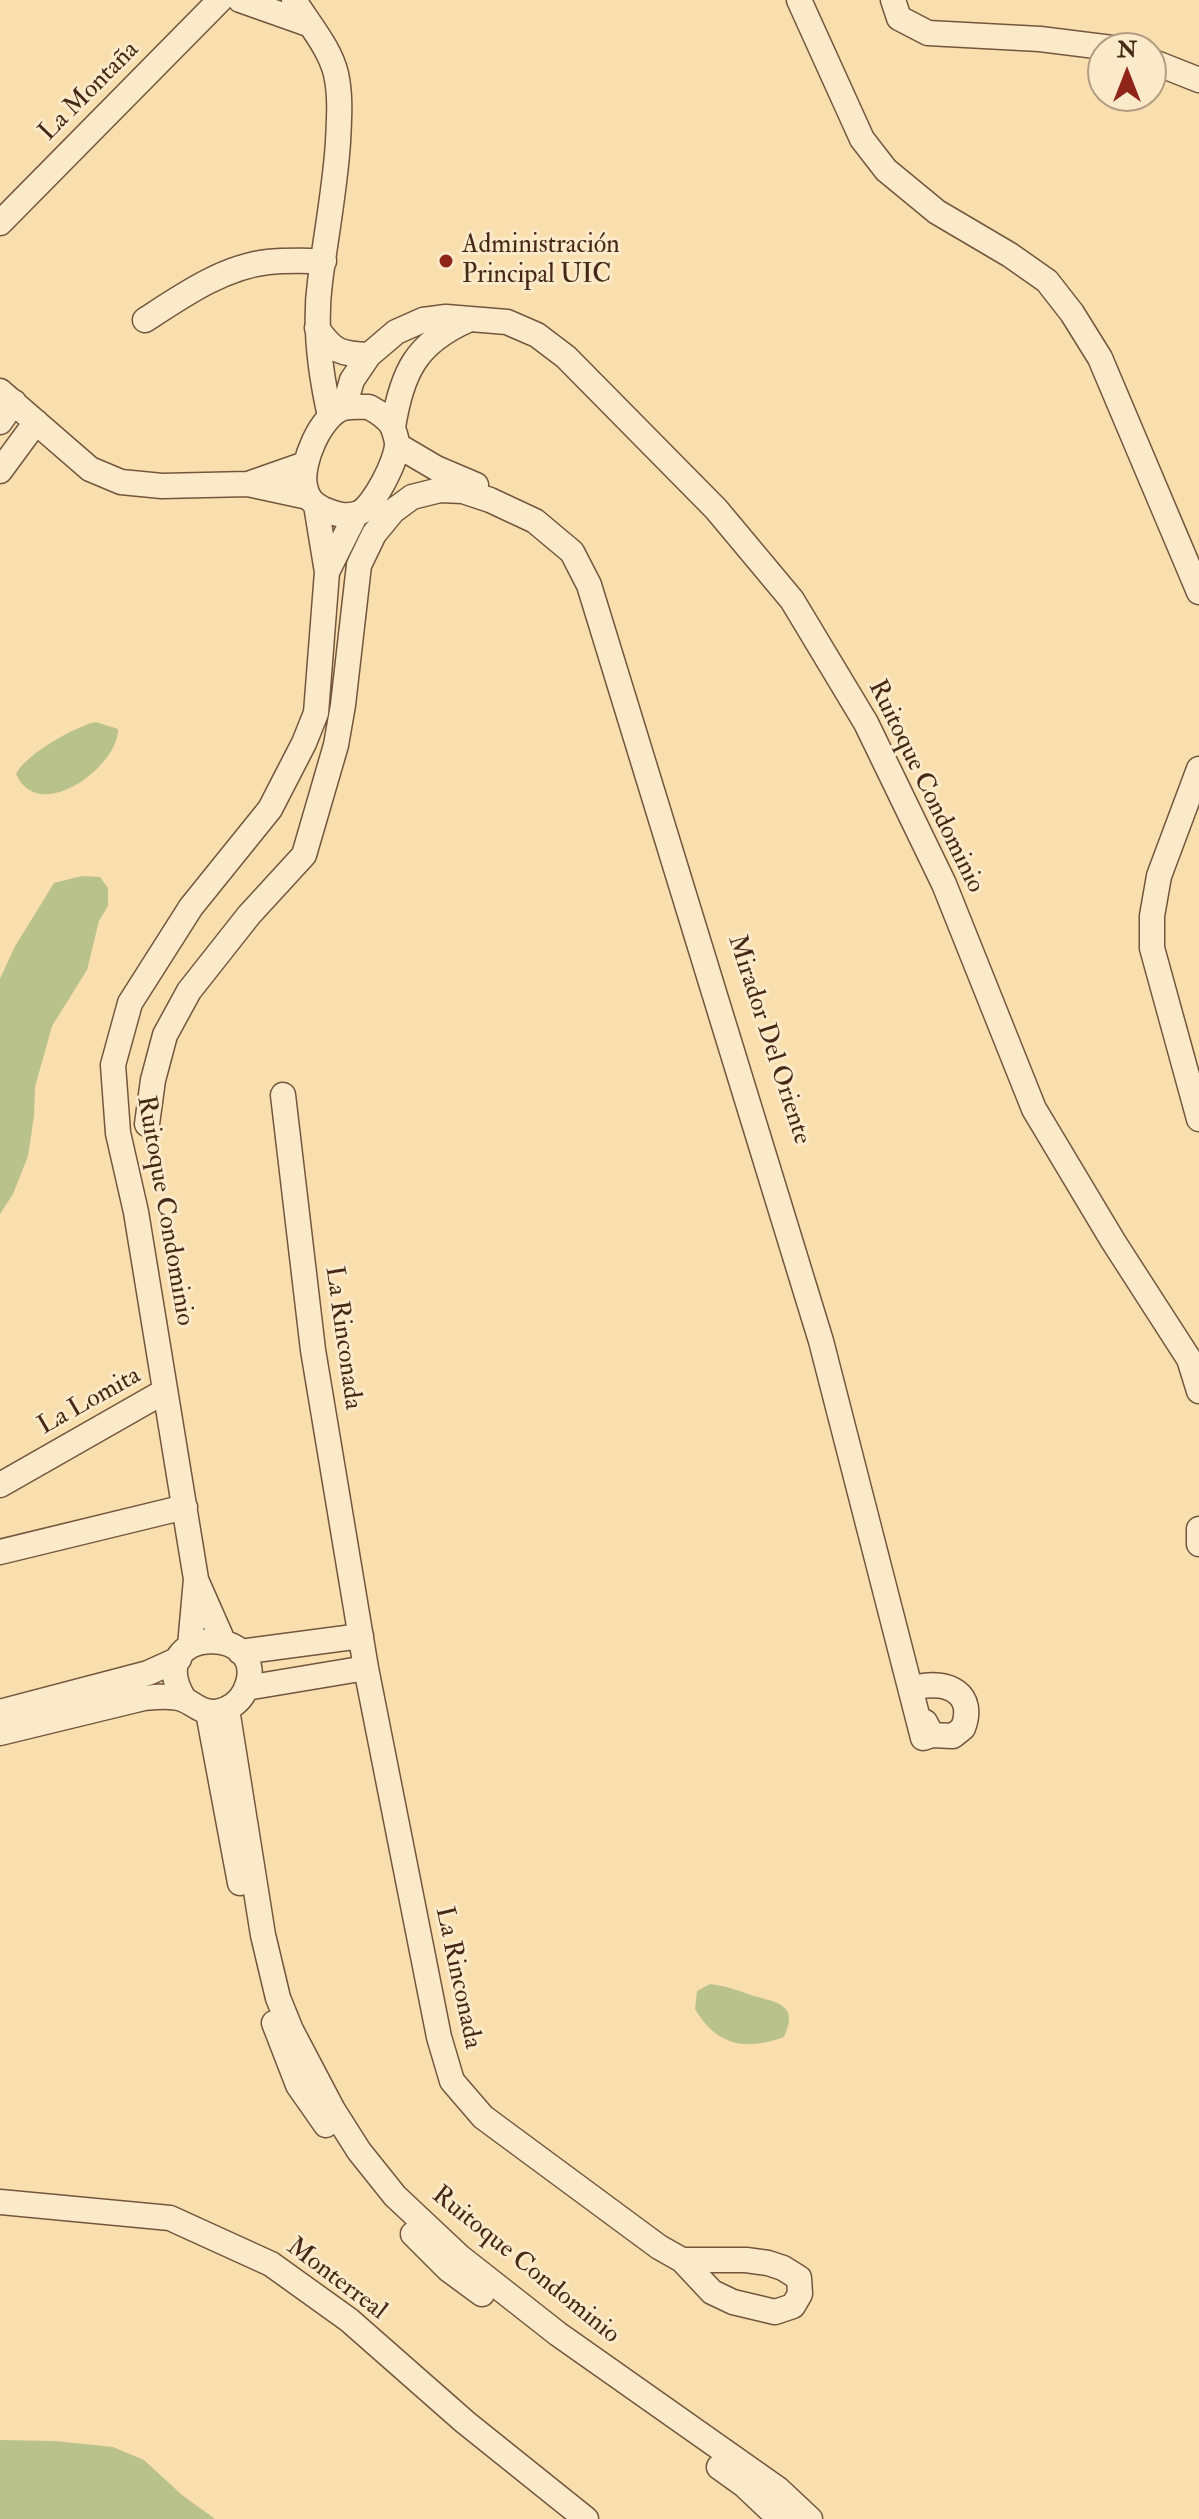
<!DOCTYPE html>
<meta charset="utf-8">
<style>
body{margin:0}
#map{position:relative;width:1199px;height:2519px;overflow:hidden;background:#f9deae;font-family:"IM FELL Double Pica",serif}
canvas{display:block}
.north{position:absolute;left:1087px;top:32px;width:80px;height:80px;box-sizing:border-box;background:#fbeaca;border:2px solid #b39c82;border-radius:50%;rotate:0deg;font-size:22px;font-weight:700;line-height:32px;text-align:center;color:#462817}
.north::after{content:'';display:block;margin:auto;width:28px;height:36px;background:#8f2418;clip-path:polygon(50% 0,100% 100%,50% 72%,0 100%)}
</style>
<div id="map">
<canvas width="1199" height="2519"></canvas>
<div class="north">N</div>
</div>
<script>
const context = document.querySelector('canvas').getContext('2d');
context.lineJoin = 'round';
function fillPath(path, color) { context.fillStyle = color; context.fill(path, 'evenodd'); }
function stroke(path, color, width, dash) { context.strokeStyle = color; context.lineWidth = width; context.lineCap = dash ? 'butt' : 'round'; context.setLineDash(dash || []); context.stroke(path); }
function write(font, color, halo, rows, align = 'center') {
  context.font = font + ' "IM FELL Double Pica",serif'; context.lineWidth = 6; context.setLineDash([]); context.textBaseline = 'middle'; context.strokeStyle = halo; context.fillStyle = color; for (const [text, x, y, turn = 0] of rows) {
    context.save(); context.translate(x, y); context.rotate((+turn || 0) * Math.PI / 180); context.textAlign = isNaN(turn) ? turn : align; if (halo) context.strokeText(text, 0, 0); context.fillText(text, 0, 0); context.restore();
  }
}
const green = new Path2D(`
 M 96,722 L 118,729 C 119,766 39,826 16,774 C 25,755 75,726 96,722 Z
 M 82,876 L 100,877 L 108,888 L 108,906 L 99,921 L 87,970 L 52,1026 L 35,1087 L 34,1116 L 28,1156 L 13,1194 L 0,1214 L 0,979 L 14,948 L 54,883 Z
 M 710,1984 C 727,1986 739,1991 754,1996 C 779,2003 799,2005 784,2037 C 745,2051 717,2046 695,2009 L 697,1991 Z
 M 0,2440 L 55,2441 L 113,2447 L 144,2460 L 182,2495 L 215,2519 L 0,2519 Z`);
const minor = new Path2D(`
 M 240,0 L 308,24
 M 294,0 C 308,23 330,48 336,74 C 341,96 339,120 338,142 C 335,189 326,235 320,282 C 314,326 320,372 330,416
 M 799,0 L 862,139 L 886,170 L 937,212 L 1010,255 L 1047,281 L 1072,313 L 1100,358 L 1199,592
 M 893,0 L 899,18 L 928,33 L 1040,39 L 1112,48
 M 1151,61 L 1199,80
 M 0,223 L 220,0
 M 145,320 C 182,296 223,267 268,262 C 286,260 306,261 324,261
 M 317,328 C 333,352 341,354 369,355
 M 0,391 L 90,469 L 121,482 L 162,486 L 248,484 L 308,497
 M 369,407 C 378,412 387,417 392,426 C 394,430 397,440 397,444 C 397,460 374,506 359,513 C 346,518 335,514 323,509 C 313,504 307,498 305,486 C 300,464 321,414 344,408 C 351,406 361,407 369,407 Z
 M 344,408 L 352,380 L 369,355 L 396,332 L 423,320 L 446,317 L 507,322 L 537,335 L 566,357 L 716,509 L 792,600 L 866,723 L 944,884 L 1034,1109 L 1113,1241 L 1189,1359 L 1199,1391
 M 0,422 L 14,402
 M 393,427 C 402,372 416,343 468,320
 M 397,445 L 436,468 L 476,485
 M 0,471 L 36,422
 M 248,484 L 305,464
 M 327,572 L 356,514
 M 1199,769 L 1159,876 L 1152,916 L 1152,948 L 1199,1119
 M 283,1095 L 313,1350 L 366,1668 L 439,2037 L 452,2081 L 483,2117 L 659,2247 L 682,2260 L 746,2260 L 768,2263 L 783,2268 L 799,2278 L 800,2294 L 793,2306 L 775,2312 L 733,2302 L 712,2292 L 682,2260
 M 147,1124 L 153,1080 L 165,1035 L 189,991 L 249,915 L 304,855 L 336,745 L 343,705 L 359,565 L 374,534 L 393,511 L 412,497 L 440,490 L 463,491 L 490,500 L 535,521 L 572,552 L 589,585 L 821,1341 L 923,1738 L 932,1735
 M 0,1485 L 165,1391
 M 1199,1529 L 1199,1544
 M 0,1552 L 185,1507
 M 197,1582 L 223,1641
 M 190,1646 L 196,1579 L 136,1212 L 118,1133 L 113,1065 L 130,1003 L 191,907 L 270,809 L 304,743 L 316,713 L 327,572 L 316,505
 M 240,1652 L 361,1636
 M 918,1687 C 948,1680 976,1694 963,1728 L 953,1736 L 932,1735 L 925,1722
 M 246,1688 L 366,1668
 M 227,1709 L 263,1935 L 278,1998 L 291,2030 L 333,2110 L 359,2151 L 395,2196 L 460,2257 L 558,2334 L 778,2489 L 810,2519
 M 0,1712 L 148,1673 L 179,1659
 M 208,1712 L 240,1883
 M 0,1733 L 144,1698 C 156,1697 170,1695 182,1699 C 194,1703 200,1713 216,1712 C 228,1710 239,1703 245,1691 C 276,1623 139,1624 184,1699
 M 274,2023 L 298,2085 L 326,2125
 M 0,2202 L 170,2218 L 271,2264 L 349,2320 L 465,2422 L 586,2519
 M 413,2234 L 448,2269 L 482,2294
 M 719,2467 L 744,2485 L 780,2519`);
const markers = [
 [446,261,8,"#8f2418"]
];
const streetNames = [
 ["La Montaña",90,92,-45],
 ["Ruitoque Condominio",925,787,64],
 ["Mirador Del Oriente",768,1040,72],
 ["Ruitoque Condominio",164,1211,80],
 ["La Rinconada",342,1338,82],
 ["La Lomita",90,1402,-29],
 ["La Rinconada",457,1978,78],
 ["Ruitoque Condominio",525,2266,39],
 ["Monterreal",336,2280,37]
];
const poiNames = [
 ["Administración",462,246],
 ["Principal UIC",462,276]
];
fillPath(green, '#bac28c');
stroke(minor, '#73563d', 27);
stroke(minor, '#fbeaca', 24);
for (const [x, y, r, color] of markers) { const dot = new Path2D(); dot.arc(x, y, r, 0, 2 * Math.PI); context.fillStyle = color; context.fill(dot); stroke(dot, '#fbeaca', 3); }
write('26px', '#462817', '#fbeaca', streetNames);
write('26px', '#462817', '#fbeaca', poiNames, 'left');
</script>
